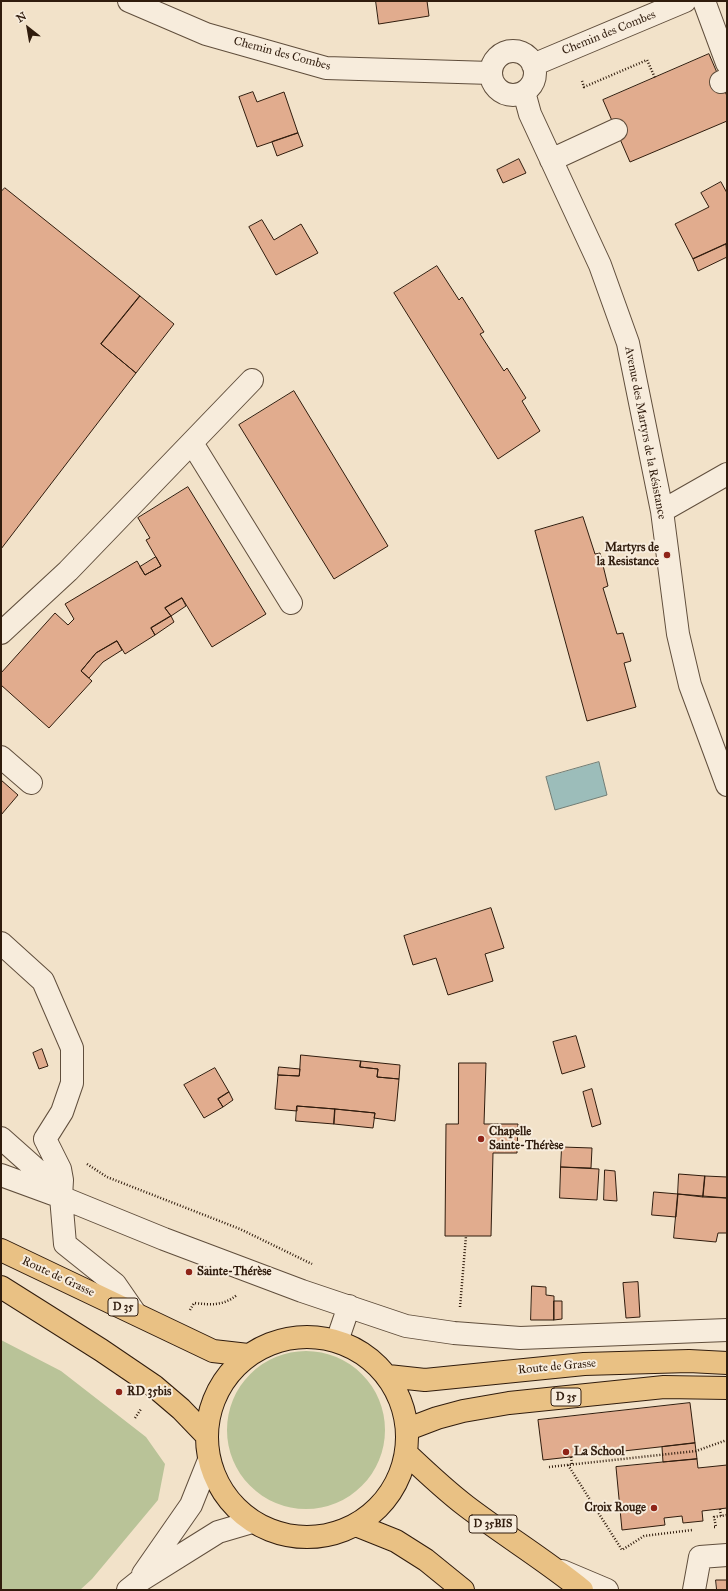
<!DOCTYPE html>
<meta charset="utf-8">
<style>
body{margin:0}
#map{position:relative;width:728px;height:1591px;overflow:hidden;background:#f2e2c9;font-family:"IM FELL Great Primer",serif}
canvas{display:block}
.frame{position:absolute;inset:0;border:2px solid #301c0d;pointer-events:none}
.north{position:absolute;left:8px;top:8px;width:40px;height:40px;-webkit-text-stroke:3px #f7ecdc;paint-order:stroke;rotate:329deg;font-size:11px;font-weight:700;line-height:16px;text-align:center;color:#301c0d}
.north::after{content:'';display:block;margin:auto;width:14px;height:18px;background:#301c0d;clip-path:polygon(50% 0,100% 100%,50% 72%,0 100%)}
</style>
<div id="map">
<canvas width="728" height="1591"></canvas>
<div class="frame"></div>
<div class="north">N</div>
</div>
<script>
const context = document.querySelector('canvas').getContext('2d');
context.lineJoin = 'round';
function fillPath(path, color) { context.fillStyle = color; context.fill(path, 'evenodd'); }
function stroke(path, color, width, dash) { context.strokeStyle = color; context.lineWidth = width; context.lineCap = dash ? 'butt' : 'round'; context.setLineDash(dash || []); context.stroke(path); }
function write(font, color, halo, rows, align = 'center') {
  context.font = font + ' "IM FELL Great Primer",serif'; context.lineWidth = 4; context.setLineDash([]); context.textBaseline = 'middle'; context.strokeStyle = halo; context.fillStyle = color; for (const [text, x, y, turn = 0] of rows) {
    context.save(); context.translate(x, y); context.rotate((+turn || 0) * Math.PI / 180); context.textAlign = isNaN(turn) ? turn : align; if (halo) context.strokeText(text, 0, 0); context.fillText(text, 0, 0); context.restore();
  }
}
const green = new Path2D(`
 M 1,1340 L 61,1371 L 146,1437 L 165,1464 L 158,1500 L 92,1579 L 80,1590 L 1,1590 Z
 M227 1430a79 79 0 1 1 158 0a79 79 0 1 1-158 0Z`);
const water = new Path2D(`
 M 599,762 L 607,795 L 555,810 L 546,777 Z`);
const building = new Path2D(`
 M 376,1 L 427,1 L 429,16 L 379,24 Z
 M 709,54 L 727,96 L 727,121 L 630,162 L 603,100 Z
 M 253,92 L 257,102 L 284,92 L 298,133 L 257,147 L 239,97 Z
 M 298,133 L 303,146 L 277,156 L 272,142 Z
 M 519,159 L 526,173 L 503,183 L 497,170 Z
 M 721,182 L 727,193 L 727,246 L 726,244 L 693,259 L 675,224 L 709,207 L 701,193 Z
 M 5,188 L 140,296 L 101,344 L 136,373 L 1,549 L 1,192 Z
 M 262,220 L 274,240 L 301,224 L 318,253 L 276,275 L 249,227 Z
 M 726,244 L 727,257 L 698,271 L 693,259 Z
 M 437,266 L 459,300 L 462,297 L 484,332 L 480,334 L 504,371 L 507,368 L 526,398 L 522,401 L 540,431 L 498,459 L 394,293 Z
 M 140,296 L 174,324 L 136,373 L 101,344 Z
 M 294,391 L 388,546 L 334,579 L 239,425 Z
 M 188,487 L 266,614 L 212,647 L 182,598 L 165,608 L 171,616 L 151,628 L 155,635 L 125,654 L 117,641 L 96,653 L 81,671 L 92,681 L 49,728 L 1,685 L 1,673 L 55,613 L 68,625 L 74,619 L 65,604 L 137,561 L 145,575 L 161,566 L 146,540 L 150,538 L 138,518 Z
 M 583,517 L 595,554 L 600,553 L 608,586 L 603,588 L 617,634 L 623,633 L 631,661 L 624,663 L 636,707 L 587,721 L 535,531 Z
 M 156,557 L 161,566 L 145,575 L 140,567 Z
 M 182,598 L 186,606 L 171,616 L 165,608 Z
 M 171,616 L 174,622 L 155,635 L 151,628 Z
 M 117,641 L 122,650 L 103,662 L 89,678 L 81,671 L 96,653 Z
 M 1,780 L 18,795 L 1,815 Z
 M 491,908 L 504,948 L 485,954 L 493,981 L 448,995 L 436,958 L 413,965 L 404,936 Z
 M 576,1036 L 585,1067 L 562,1074 L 553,1042 Z
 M 42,1049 L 48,1066 L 39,1069 L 33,1053 Z
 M 301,1055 L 361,1061 L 360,1067 L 378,1069 L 377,1077 L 399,1079 L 395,1121 L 374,1118 L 375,1113 L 335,1109 L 297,1106 L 297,1111 L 275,1109 L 278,1075 L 299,1076 Z
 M 361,1061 L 400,1065 L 399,1079 L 377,1077 L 378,1069 L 360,1067 Z
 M 459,1063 L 486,1063 L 484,1124 L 518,1124 L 517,1153 L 493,1153 L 491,1236 L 445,1236 L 446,1124 L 458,1124 Z
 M 279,1067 L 300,1069 L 299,1076 L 278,1075 Z
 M 215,1068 L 229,1092 L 218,1099 L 223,1107 L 204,1118 L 184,1085 Z
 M 592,1089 L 601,1124 L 592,1127 L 583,1092 Z
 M 229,1092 L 233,1100 L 223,1107 L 218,1099 Z
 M 297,1106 L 335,1109 L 334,1124 L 296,1121 Z
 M 335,1109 L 375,1113 L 373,1128 L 334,1124 Z
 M 562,1147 L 592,1148 L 591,1168 L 561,1167 Z
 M 561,1167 L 599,1169 L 597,1200 L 560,1198 Z
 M 605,1170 L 615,1171 L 617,1201 L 604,1200 Z
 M 679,1174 L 705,1176 L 703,1197 L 678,1194 Z
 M 705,1176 L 727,1177 L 727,1198 L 703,1197 Z
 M 654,1192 L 678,1194 L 676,1217 L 652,1215 Z
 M 678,1194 L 727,1198 L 727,1233 L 718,1233 L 716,1242 L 674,1238 Z
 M 638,1282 L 640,1317 L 626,1318 L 623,1283 Z
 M 532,1286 L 546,1287 L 546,1295 L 554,1296 L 554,1320 L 531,1320 Z
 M 554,1301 L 562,1301 L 562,1319 L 554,1320 Z
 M 690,1403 L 695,1443 L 543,1460 L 538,1420 Z
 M 695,1443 L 697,1459 L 663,1462 L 662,1447 Z
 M 697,1459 L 698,1468 L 727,1465 L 727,1508 L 702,1511 L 703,1521 L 683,1523 L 682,1516 L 664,1518 L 665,1525 L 622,1530 L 616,1467 Z
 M 716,1580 L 727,1580 L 727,1590 L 717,1590 Z`);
const path = new Path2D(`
 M 582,81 L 584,87 L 647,60 L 655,78
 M 87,1164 L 107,1177 L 240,1229 L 312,1264
 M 460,1307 L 466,1236
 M 190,1310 L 194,1303 C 211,1305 223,1306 237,1295
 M 135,1418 L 141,1409
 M 571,1457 L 572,1465
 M 568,1465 L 622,1550 L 644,1536 L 692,1530
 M 549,1467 L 696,1451 L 727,1440
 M 720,1509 L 721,1516
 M 714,1527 L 716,1527 L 714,1517 L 727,1515`);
const minor = new Path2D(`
 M 129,1 L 206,34 L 326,68 L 491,73
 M 704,1 L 727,63
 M491 73a22 22 0 1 1 44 0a22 22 0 1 1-44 0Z
 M 533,65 L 685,1
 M 721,82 L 727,79
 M 524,92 L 530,114 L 600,265 L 628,343 L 662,511 L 678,634 L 690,685 L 727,785
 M 551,160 L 616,130
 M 192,443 L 291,603
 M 662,511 L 727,474
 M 1,633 L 68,571 L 252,380
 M 1,757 L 31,783
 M 1,943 L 43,981 L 72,1048 L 72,1083 L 62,1112 L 45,1139
 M 1,1138 L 37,1170 L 61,1197 L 65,1244 L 115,1284 L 135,1313
 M 45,1139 L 60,1169 L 62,1180 L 61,1197
 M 1,1175 L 61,1197 L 164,1239 L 302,1291 L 406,1326 L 454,1333 L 520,1338 L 727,1330
 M 337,1341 L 349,1306
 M 562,1571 L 607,1590
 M 143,1574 L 191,1505 L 209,1460
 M 128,1590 L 138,1582 L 218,1532 L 252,1522
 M 694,1590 L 700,1557 L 727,1555`);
const major = new Path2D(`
 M 1,1250 L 213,1351 L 248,1355
 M 1,1287 L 101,1350 L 154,1386 L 181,1409 L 206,1435
 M207 1437a100 100 0 1 1 200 0a100 100 0 1 1-200 0Z
 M 388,1376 L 425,1380 L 584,1364 L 689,1361 L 727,1363
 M 408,1429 L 437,1418 L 463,1411 L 509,1403 L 664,1387 L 727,1388
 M 407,1454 C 426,1472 445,1490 466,1506 C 504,1535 545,1560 582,1590
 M 356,1525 L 396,1541 L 426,1560 L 463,1590`);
const markers = [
 [667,555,4,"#8f2418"],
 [481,1139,4,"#8f2418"],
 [189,1272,4,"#8f2418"],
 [119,1392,4,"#8f2418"],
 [566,1452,4,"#8f2418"],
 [654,1508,4,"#8f2418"]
];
const shields = [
 [123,1307,30],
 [566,1397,30],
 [493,1524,48]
];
const shieldNames = [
 ["D 35",123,1307],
 ["D 35",566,1397],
 ["D 35BIS",493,1524]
];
const streetNames = [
 ["Chemin des Combes",609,33,-22],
 ["Chemin des Combes",282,54,15],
 ["Avenue des Martyrs de la Résistance",645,433,79],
 ["Route de Grasse",58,1277,25],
 ["Route de Grasse",557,1367,-5]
];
const poiNames = [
 ["Martyrs de",659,548,"right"],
 ["la Resistance",659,562,"right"],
 ["Chapelle",489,1132],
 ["Sainte-Thérèse",489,1146],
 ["Sainte-Thérèse",197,1272],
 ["RD 35bis",127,1392],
 ["La School",574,1452],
 ["Croix Rouge",646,1508,"right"]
];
fillPath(green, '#b9c398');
fillPath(water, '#9cbdba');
stroke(water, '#717d75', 1);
fillPath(building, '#e1ac8e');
stroke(building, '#301c0d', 1);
stroke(minor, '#604e3c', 24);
stroke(major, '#301c0d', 24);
stroke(path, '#301c0d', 2.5, [1, 2]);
stroke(minor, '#f7ecdc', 22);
stroke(major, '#e9c184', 22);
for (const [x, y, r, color] of markers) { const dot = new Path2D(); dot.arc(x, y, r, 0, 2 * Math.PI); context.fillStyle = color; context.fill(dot); stroke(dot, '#f7ecdc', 1.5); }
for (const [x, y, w] of shields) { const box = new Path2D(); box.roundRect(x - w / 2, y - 9, w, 18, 3); context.fillStyle = '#f7ecdc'; context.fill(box); stroke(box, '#301c0d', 1); }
write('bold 11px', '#301c0d', null, shieldNames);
write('12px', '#301c0d', '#f7ecdc', streetNames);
write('bold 12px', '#301c0d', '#f7ecdc', poiNames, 'left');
</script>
